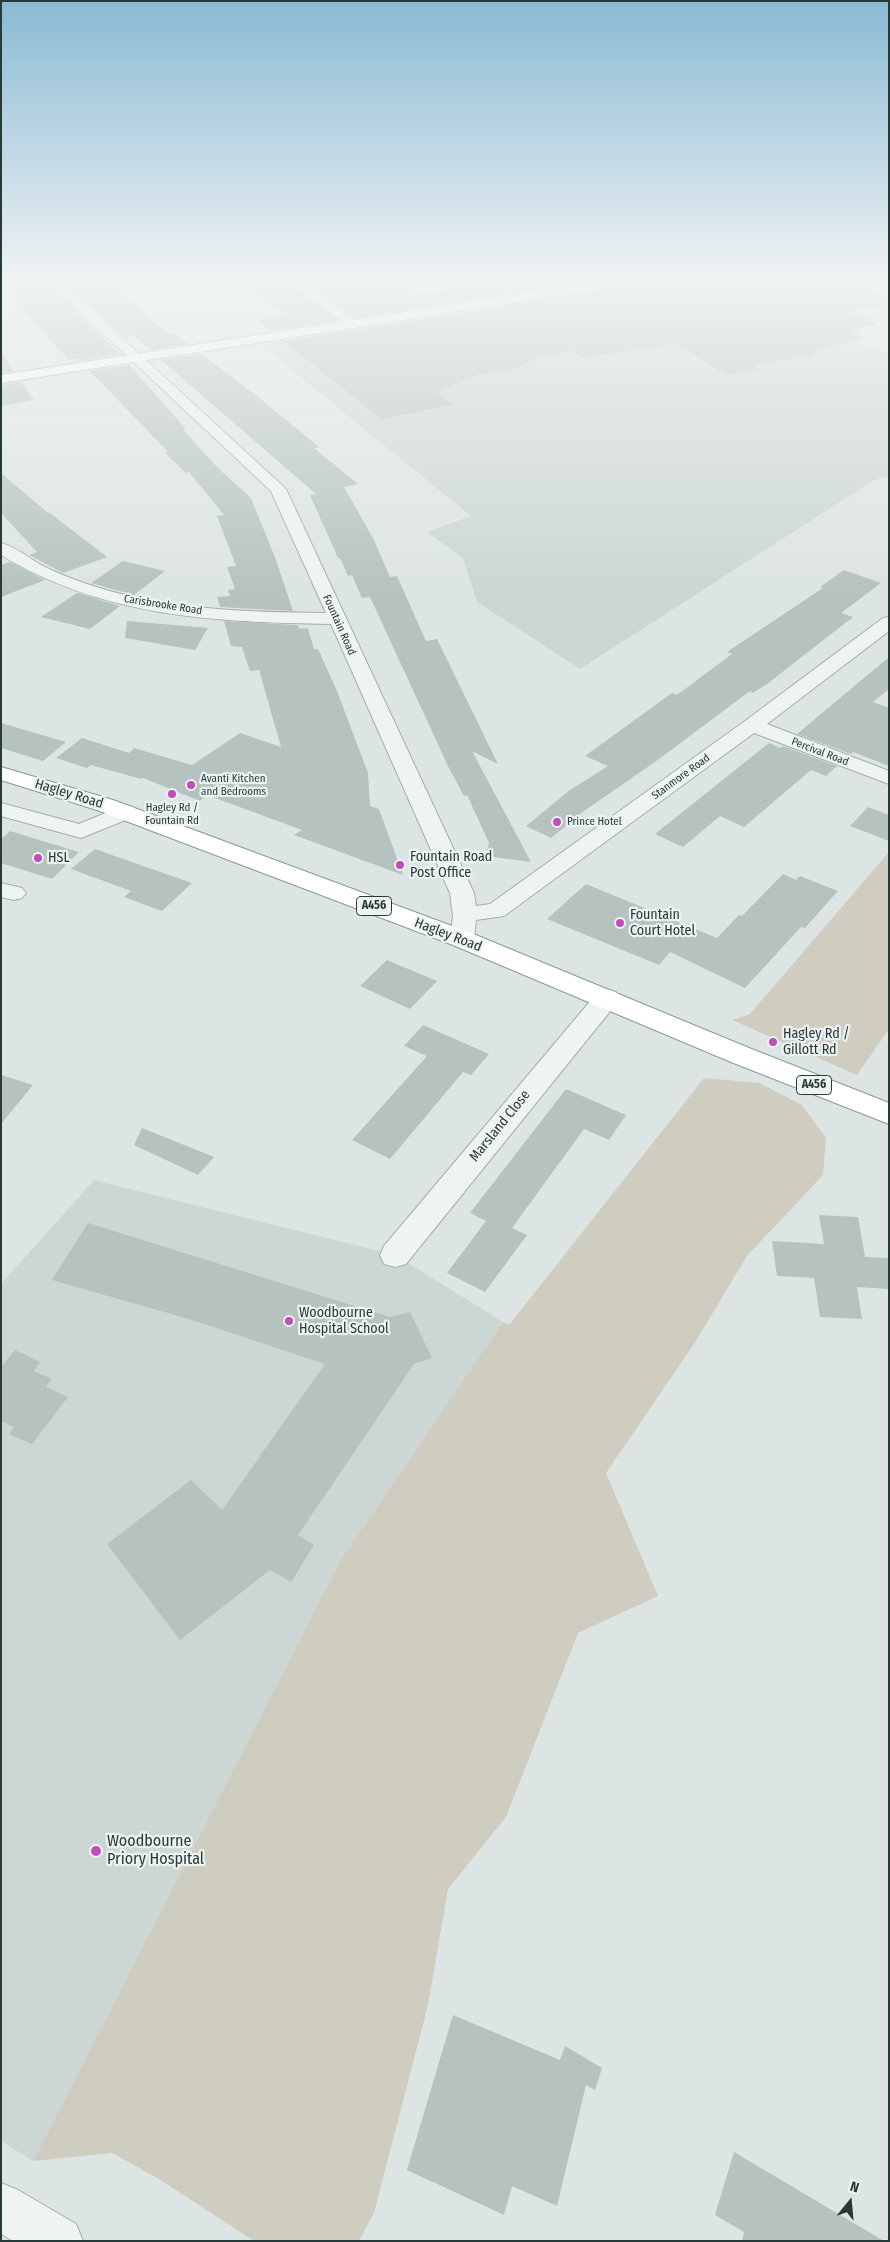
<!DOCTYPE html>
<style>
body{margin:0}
#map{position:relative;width:890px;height:2242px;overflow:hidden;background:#dde5e4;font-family:"Fira Sans Condensed",sans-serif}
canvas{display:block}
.frame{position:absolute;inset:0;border:2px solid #283a37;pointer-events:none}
.north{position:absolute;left:825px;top:2177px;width:50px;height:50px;-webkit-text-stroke:4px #ecf3f2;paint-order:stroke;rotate:17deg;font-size:14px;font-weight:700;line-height:20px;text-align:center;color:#283a37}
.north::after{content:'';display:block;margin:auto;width:18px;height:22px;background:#283a37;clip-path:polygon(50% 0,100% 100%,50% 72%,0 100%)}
</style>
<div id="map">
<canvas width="890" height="2242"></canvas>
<div class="frame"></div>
<div class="north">N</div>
</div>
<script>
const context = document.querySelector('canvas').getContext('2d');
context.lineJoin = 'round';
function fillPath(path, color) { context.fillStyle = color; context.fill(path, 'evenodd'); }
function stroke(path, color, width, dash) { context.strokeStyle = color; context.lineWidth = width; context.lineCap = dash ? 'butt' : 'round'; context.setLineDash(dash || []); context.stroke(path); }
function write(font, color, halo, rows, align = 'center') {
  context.font = font + ' "Fira Sans Condensed",sans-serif'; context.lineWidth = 4.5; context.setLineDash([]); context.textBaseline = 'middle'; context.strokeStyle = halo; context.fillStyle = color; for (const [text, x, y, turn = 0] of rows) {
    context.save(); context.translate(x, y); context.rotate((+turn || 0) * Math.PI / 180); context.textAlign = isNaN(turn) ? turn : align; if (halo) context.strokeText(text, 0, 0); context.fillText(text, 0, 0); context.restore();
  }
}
const built = new Path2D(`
 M 669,280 L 801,320 L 889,354 L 889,476 L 874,480 L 580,669 L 477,602 L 463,558 L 427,532 L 471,516 L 261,345 Z
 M 94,1180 L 395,1255 L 503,1322 L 340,1561 L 33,2161 L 1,2141 L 1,1284 Z`);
const green = new Path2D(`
 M 889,852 L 889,1029 L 857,1075 L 732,1020 L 750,1014 Z
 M 704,1078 L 759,1083 L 802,1105 L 826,1138 L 823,1175 L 747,1256 L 694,1344 L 606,1473 L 658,1596 L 578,1633 L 506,1817 L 448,1889 L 428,2005 L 374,2213 L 359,2241 L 254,2241 L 159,2179 L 112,2153 L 33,2161 L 340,1561 L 503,1322 L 509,1325 Z`);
const building = new Path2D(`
 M 3,280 L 44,280 L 120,354 L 80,361 L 78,359 L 68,359 L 12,296 L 19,295 Z
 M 62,280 L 106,280 L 168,334 L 174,333 L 188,344 L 150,350 L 133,335 L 126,339 Z
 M 250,280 L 283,280 L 338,320 L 271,331 L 258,320 L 286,316 L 253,292 L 263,291 Z
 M 303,280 L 403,280 L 405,296 L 508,280 L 595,280 L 355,318 Z
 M 641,280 L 848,280 L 889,300 L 889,304 L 850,311 L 878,324 L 856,329 L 862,331 L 852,333 L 864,338 L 811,351 L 816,354 L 754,365 L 760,369 L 727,375 L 676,344 L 584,358 L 573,351 L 543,356 L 503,373 L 493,371 L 485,375 L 481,373 L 437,392 L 453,405 L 381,419 L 284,341 L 633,286 Z
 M 1,352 L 14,371 L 1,373 Z
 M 201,354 L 266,403 L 265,403 L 319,447 L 314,448 L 358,484 L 344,487 L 374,540 L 390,577 L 397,576 L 426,641 L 437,639 L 498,764 L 472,751 L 531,862 L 485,856 L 489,843 L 467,795 L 464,796 L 448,766 L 370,597 L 362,598 L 352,575 L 348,576 L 340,558 L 338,558 L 310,495 L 316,494 L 161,360 Z
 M 129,365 L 186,429 L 183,430 L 219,469 L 251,498 L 276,560 L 293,611 L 220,607 L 217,597 L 230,596 L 228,590 L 235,589 L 227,567 L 236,566 L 217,516 L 224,515 L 189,472 L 186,473 L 165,453 L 168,452 L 90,371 Z
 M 21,382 L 34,400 L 1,406 L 1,385 Z
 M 1,473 L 48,513 L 50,513 L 107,557 L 63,573 L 29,555 L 37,552 L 1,513 Z
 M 123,561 L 165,571 L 134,595 L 91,583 Z
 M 10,562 L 39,577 L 45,580 L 1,597 L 1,565 Z
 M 844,570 L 881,583 L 841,613 L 853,617 L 767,684 L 753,693 L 750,691 L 655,762 L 584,811 L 551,838 L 526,826 L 570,790 L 608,766 L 585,756 L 672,693 L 677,695 L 732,654 L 727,652 L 823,588 L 820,587 Z
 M 77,593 L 78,593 L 120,606 L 90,629 L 41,617 Z
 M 127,621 L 208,628 L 195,650 L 125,638 Z
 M 224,621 L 298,625 L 299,629 L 308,628 L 314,649 L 318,649 L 337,691 L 368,773 L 370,806 L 379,809 L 403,875 L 294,835 L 302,830 L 207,795 L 200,801 L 143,778 L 141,779 L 91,765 L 87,768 L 56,758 L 82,738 L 129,753 L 134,748 L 192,765 L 240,733 L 281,747 L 259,670 L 250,671 L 242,647 L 231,646 Z
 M 889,657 L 889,689 L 873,702 L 889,708 L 889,766 L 853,752 L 851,754 L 797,734 Z
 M 1,723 L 66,742 L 43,761 L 1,748 Z
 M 769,743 L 780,748 L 783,746 L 837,766 L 826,776 L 811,770 L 744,827 L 720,816 L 683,847 L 655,834 Z
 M 868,807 L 889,815 L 889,841 L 850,826 Z
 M 10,831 L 79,852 L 52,879 L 1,863 L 1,839 Z
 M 95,849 L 146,867 L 192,883 L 162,911 L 124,897 L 131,891 L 71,869 Z
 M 783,874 L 796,880 L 800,876 L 838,891 L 805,928 L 801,927 L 745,988 L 670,952 L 659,965 L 547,919 L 586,884 L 717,938 L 739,915 L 742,916 Z
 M 387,960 L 437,981 L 410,1009 L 360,986 Z
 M 423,1025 L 489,1054 L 471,1075 L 463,1072 L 390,1159 L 352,1140 L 427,1056 L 404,1046 Z
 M 1,1075 L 33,1085 L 1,1124 Z
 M 566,1089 L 626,1115 L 609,1140 L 584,1129 L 512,1228 L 527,1235 L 485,1292 L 447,1273 L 486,1221 L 470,1213 Z
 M 142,1128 L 214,1157 L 198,1175 L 134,1145 Z
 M 819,1215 L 858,1217 L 865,1257 L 889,1258 L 889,1289 L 857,1287 L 862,1319 L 820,1317 L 814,1278 L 777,1276 L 772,1241 L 824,1244 Z
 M 88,1223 L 390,1317 L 410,1312 L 432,1358 L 414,1364 L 298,1535 L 314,1545 L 291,1582 L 270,1570 L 180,1640 L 107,1544 L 191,1480 L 222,1510 L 325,1364 L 189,1319 L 52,1280 Z
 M 15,1350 L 40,1362 L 34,1371 L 52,1379 L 46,1387 L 68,1397 L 32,1444 L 9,1434 L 14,1427 L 1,1421 L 1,1367 Z
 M 453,2015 L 560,2060 L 565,2046 L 602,2068 L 595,2090 L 586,2085 L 557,2206 L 512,2186 L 504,2215 L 407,2170 Z
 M 734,2152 L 884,2241 L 742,2241 L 744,2232 L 715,2215 Z`);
const minor = new Path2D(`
 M 46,280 L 59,280 L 286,489 L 474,893 L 476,906 L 490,904 L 745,721 L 883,618 L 889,617 L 889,631 L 767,724 L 889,771 L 889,784 L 754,733 L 504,916 L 476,920 L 474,939 L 471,945 L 462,947 L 453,945 L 450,939 L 453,916 L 450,893 L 331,624 C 214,622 103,617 1,555 L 1,543 C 16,547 29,558 41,565 C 54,572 70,578 84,583 C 161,610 245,612 326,613 L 271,491 Z
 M 285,280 L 299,280 L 360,324 L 354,328 L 350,327 Z
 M 1,803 L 79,824 L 125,805 L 133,807 L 136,812 L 133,817 L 81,838 L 1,816 Z
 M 1,883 L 22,888 L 26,893 L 22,898 L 14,900 L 1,897 Z
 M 607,989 L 616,992 L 620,998 L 616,1004 L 406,1264 L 395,1267 L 384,1264 L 380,1255 L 384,1246 L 598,992 Z
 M 1,2183 L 18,2190 L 76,2224 L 83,2241 L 13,2241 L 1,2234 Z`);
const major = new Path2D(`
 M 609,280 L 639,280 L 633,284 L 1,383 L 1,375 Z
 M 850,280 L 867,280 L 889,290 L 889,298 Z`);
const highway = new Path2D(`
 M 1,767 L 113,800 L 471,933 L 749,1048 L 889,1103 L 889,1124 L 731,1062 L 453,945 L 97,810 L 1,780 Z`);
const markers = [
 [191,785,5,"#bf4ebc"],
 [172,794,5,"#bf4ebc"],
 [557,822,5,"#bf4ebc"],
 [38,858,5,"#bf4ebc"],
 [400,865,5,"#bf4ebc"],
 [620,923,5,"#bf4ebc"],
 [773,1042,5,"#bf4ebc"],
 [289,1321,5,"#bf4ebc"],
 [96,1851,6,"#bf4ebc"]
];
const farStreetnames = [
 ["Carisbrooke Road",163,605,9],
 ["Fountain Road",339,625,66],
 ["Percival Road",820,752,21],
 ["Stanmore Road",681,777,-36]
];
const farPoinames = [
 ["Avanti Kitchen",201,779],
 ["and Bedrooms",201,792],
 ["Hagley Rd /",172,808,"center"],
 ["Fountain Rd",172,821,"center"],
 ["Prince Hotel",567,822]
];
const shields = [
 [374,906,35],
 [814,1085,35]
];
const shieldNames = [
 ["A456",374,906],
 ["A456",814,1085]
];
const streetNames = [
 ["Hagley Road",69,794,17],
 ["Hagley Road",448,935,21],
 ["Marsland Close",500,1126,-51]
];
const poiNames = [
 ["Fountain Road",410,857],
 ["Post Office",410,873],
 ["HSL",48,858],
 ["Fountain",630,915],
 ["Court Hotel",630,931],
 ["Hagley Rd /",783,1034],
 ["Gillott Rd",783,1050],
 ["Woodbourne",299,1313],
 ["Hospital School",299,1329]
];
const nearPoinames = [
 ["Woodbourne",107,1842],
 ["Priory Hospital",107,1860]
];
fillPath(built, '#ccd6d4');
fillPath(green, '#cecdbf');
fillPath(building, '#b5c2bf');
stroke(minor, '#a3aead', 2);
stroke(major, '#9eb0ac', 2);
stroke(highway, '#869a96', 2);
fillPath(minor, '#eff4f3');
fillPath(major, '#fff');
fillPath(highway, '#fff');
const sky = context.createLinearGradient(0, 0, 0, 594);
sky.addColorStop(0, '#89bad4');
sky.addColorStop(0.47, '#f0f3f3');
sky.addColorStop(1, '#f0f3f300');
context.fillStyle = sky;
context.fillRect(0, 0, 890, 594);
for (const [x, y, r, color] of markers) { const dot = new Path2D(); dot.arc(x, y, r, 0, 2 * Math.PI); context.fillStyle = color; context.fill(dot); stroke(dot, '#ecf3f2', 2); }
write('11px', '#283a37', '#ecf3f2', farStreetnames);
write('11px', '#283a37', '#ecf3f2', farPoinames, 'left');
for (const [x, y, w] of shields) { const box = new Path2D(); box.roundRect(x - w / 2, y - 9.5, w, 19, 4); context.fillStyle = '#ecf3f2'; context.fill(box); stroke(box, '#283a37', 1); }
write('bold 12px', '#283a37', null, shieldNames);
write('14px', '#283a37', '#ecf3f2', streetNames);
write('14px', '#283a37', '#ecf3f2', poiNames, 'left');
write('16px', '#283a37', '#ecf3f2', nearPoinames, 'left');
</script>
